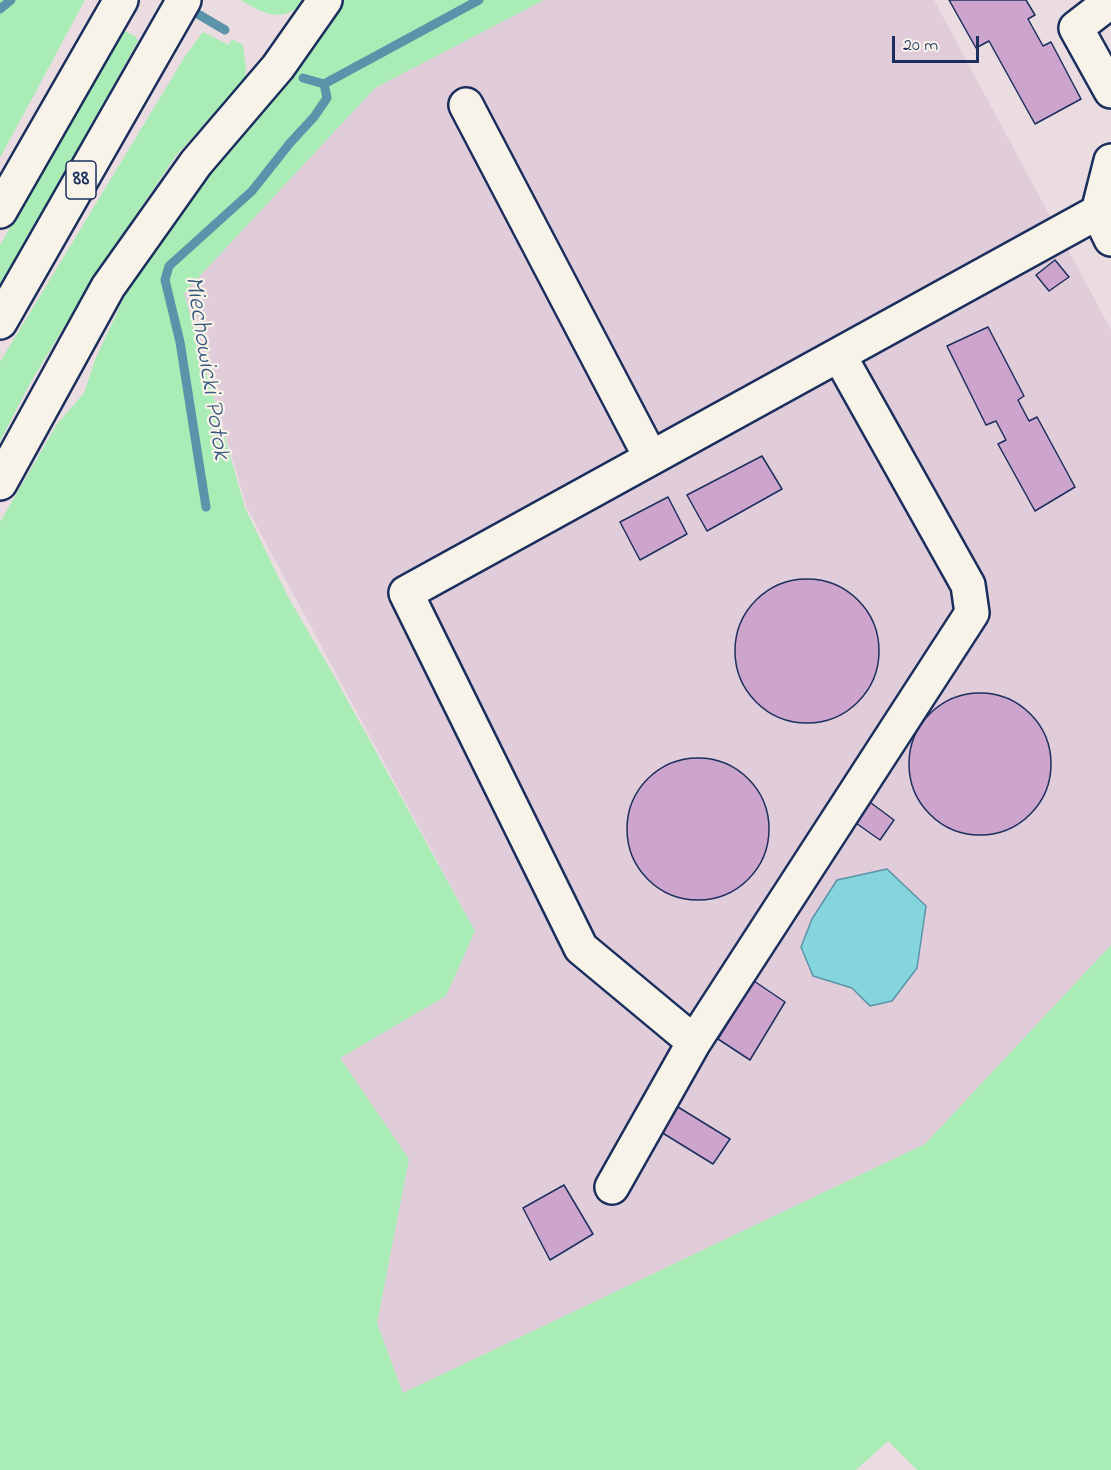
<!DOCTYPE html>
<style>
body{margin:0}
#map{position:relative;width:1111px;height:1470px;overflow:hidden;background:#eadce0;font-family:"Indie Flower",sans-serif}
canvas{display:block}
.scale{position:absolute;left:892px;top:36px;width:87px;height:27px;box-sizing:border-box;border:3px solid #1b2f5e;border-top:0;padding-left:8px;font-size:18px;line-height:21px;white-space:nowrap;color:#1b2f5e;-webkit-text-stroke:4px #f7f3e8;paint-order:stroke}
</style>
<div id="map">
<canvas width="1111" height="1470"></canvas>
<div class="scale">20 m</div>
</div>
<script>
const context = document.querySelector('canvas').getContext('2d');
context.lineJoin = 'round';
function fillPath(path, color) { context.fillStyle = color; context.fill(path, 'evenodd'); }
function stroke(path, color, width, dash) { context.strokeStyle = color; context.lineWidth = width; context.lineCap = dash ? 'butt' : 'round'; context.setLineDash(dash || []); context.stroke(path); }
function write(font, color, halo, rows, align = 'center') {
  context.font = font + ' "Indie Flower",sans-serif'; context.lineWidth = 4.5; context.setLineDash([]); context.textBaseline = 'middle'; context.strokeStyle = halo; context.fillStyle = color; for (const [text, x, y, turn = 0] of rows) {
    context.save(); context.translate(x, y); context.rotate((+turn || 0) * Math.PI / 180); context.textAlign = isNaN(turn) ? turn : align; if (halo) context.strokeText(text, 0, 0); context.fillText(text, 0, 0); context.restore();
  }
}
const built = new Path2D(`
 M 544,0 L 934,0 L 1111,330 L 1111,945 L 925,1144 L 403,1393 L 377,1323 L 409,1159 L 340,1058 L 446,996 L 475,931 L 247,508 L 184,293 L 375,88 Z`);
const green = new Path2D(`
 M 0,0 L 85,0 L 0,158 Z
 M 241,0 L 308,0 C 283,23 267,16 241,0 Z
 M 342,0 L 544,0 L 375,88 L 184,293 L 245,508 L 287,595 L 333,674 L 475,931 L 446,996 L 340,1058 L 409,1159 L 377,1323 L 403,1393 L 925,1144 L 1111,945 L 1111,1470 L 917,1470 L 888,1441 L 856,1470 L 0,1470 L 0,522 L 57,424 L 84,393 L 95,360 L 139,265 L 322,34 Z
 M 125,31 L 135,36 L 138,41 L 0,289 L 0,245 L 121,34 Z
 M 203,32 L 229,45 L 232,39 L 243,45 L 246,68 L 245,78 L 175,157 L 96,274 L 32,380 L 0,441 L 0,362 L 184,58 Z`);
const water = new Path2D(`
 M 887,869 L 926,906 L 917,968 L 892,1001 L 870,1006 L 852,988 L 813,976 L 801,947 L 812,919 L 837,880 Z`);
const stream = new Path2D(`
 M 186,7 L 225,30
 M 0,9 L 11,0
 M 303,78 L 324,84 L 479,0
 M 206,507 L 180,342 L 165,280 L 169,266 L 252,191 L 290,143 L 314,117 L 327,98 L 324,84`);
const building = new Path2D(`
 M 949,0 L 1026,0 L 1035,15 L 1028,19 L 1043,46 L 1051,42 L 1081,99 L 1035,124 L 989,41 L 976,48 Z
 M 1055,260 L 1069,277 L 1049,291 L 1036,275 Z
 M 988,327 L 1024,396 L 1018,400 L 1029,421 L 1037,417 L 1075,487 L 1035,511 L 998,444 L 1006,440 L 996,421 L 986,425 L 947,346 Z
 M 762,456 L 782,489 L 707,531 L 687,495 Z
 M 668,497 L 687,534 L 640,560 L 620,522 Z
 M735 651a72 72 0 1 1 144 0a72 72 0 1 1-144 0Z
 M909 764a71 71 0 1 1 142 0a71 71 0 1 1-142 0Z
 M627 829a71 71 0 1 1 142 0a71 71 0 1 1-142 0Z
 M 867,800 L 894,820 L 880,840 L 853,821 Z
 M 754,981 L 785,1002 L 750,1060 L 718,1039 Z
 M 678,1107 L 730,1139 L 713,1164 L 661,1132 Z
 M 564,1185 L 593,1234 L 550,1260 L 523,1208 Z`);
const minor = new Path2D(`
 M 1111,1 L 1076,28 L 1111,91
 M 466,105 L 651,458
 M 1098,212 L 1111,239
 M 839,355 L 968,585 L 972,613 L 694,1042 L 581,948 L 406,593 C 637,466 868,339 1098,212 L 1111,161
 M 0,483 L 108,287 L 196,163 L 278,67 L 325,0
 M 612,1187 L 694,1042`);
const major = new Path2D(`
 M 0,211 L 121,0
 M 0,322 L 184,0`);
const shields = [
 [81,180,30]
];
const shieldNames = [
 ["88",81,180]
];
const waterNames = [
 ["Miechowicki Potok",205,368,81]
];
fillPath(built, '#e1ccda');
fillPath(green, '#aaecb6');
fillPath(water, '#84d5dc');
stroke(water, '#5a93aa', 1.5);
stroke(stream, '#5a93aa', 9);
fillPath(building, '#cda5cc');
stroke(building, '#1b2f5e', 1.5);
stroke(minor, '#1b2f5e', 38);
stroke(major, '#1b2f5e', 38);
stroke(minor, '#f7f3e8', 33);
stroke(major, '#f7f3e8', 33);
for (const [x, y, w] of shields) { const box = new Path2D(); box.roundRect(x - w / 2, y - 19, w, 38, 4.5); context.fillStyle = '#f7f3e8'; context.fill(box); stroke(box, '#1b2f5e', 1.5); }
write('bold 22px', '#1b2f5e', null, shieldNames);
write('italic 26px', '#35587e', '#f7f3e8', waterNames);
</script>
